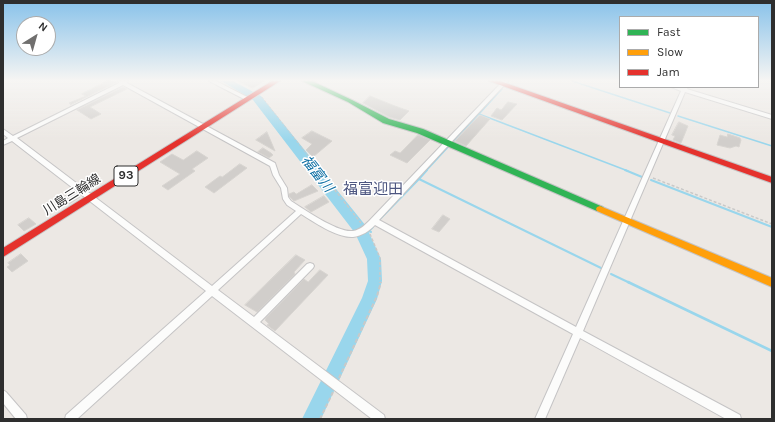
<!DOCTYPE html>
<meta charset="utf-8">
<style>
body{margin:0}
#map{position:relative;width:775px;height:422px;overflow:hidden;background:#ece8e4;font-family:Karla,sans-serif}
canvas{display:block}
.frame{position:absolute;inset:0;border:4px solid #2e2e2e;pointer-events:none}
.legend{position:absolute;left:619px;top:16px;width:140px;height:72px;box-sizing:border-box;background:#fff;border:1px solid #ababab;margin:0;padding:5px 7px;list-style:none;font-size:12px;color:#2e2e2e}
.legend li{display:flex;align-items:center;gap:8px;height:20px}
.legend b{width:20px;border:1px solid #ababab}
.north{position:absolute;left:16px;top:16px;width:40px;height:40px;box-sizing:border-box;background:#fff;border:1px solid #ababab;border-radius:50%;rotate:37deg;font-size:11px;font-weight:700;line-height:16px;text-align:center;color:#2e2e2e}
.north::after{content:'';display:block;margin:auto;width:14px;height:18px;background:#706f6e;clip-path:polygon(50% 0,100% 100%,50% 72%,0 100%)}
</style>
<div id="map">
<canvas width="775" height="422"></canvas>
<div class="frame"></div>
<ul class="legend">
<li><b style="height:5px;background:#30b455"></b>Fast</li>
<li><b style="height:5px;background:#ff9f0a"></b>Slow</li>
<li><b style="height:5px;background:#e5322d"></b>Jam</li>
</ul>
<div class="north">N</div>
</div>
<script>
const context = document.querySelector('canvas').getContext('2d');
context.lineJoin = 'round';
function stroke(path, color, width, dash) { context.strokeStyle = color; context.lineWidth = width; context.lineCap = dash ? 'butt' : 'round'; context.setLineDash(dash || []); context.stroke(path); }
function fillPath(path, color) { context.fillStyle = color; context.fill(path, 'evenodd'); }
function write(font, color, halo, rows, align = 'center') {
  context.font = font + ' Karla,"Noto Sans JP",sans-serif'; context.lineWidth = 3; context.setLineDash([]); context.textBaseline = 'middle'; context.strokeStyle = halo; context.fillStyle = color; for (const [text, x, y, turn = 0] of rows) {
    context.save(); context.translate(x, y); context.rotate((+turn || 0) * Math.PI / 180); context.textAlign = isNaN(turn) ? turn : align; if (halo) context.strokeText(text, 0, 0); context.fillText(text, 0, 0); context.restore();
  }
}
const streamFar2 = new Path2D(`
 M 572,81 L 670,113
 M 507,83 L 509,81
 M 479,114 L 502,89
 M 678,116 L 772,146
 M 452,143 L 479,114 L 628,171
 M 426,171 L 449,146`);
const streamFar1 = new Path2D(`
 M 625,170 L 642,177
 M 419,179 L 427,170
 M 651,180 L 772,227
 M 378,221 L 419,179 L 601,268
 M 371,232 L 369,231 L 373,227
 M 363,236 L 366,235
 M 611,274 L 630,283`);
const stream = new Path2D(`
 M 628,282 L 772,351`);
const river = new Path2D(`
 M 221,81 L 233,81 L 261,96 L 366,226 L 381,259 L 382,281 L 377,299 L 321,419 L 302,419 L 362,298 L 368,281 L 367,259 L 355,233 L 253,100 Z`);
const building = new Path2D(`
 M 107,81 L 117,82 L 70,105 L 71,104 L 69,103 L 86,96 L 82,94 Z
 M 238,81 L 264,81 L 253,88 Z
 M 123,87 L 127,89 L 90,107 L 101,114 L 91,119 L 77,110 Z
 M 370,96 L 395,106 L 409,111 L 400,120 L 389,117 L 363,103 Z
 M 508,102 L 517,104 L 502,120 L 491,116 L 497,108 L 501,110 Z
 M 480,115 L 490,119 L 466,146 L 455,141 Z
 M 679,122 L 688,126 L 681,143 L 673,140 L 675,136 L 672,135 Z
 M 312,131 L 332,141 L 313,157 L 306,150 L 312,144 L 302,138 Z
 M 267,132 L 275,151 L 256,140 Z
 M 728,134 L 740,138 L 741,140 L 739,147 L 736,146 L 730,148 L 717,145 L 720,135 L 727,137 Z
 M 418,135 L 430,140 L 407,163 L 390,155 L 395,151 L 400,153 Z
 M 263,148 L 271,153 L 273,155 L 269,158 L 258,152 Z
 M 197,151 L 208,158 L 192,169 L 195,171 L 168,190 L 162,186 L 180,174 L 160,162 L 172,154 L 183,160 Z
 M 240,164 L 247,168 L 214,193 L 205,187 L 220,176 L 222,177 Z
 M 312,185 L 318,191 L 294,201 L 289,196 L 289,194 L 294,192 L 296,194 Z
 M 73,191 L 80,197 L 69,204 L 64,200 L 66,198 L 64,197 Z
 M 324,196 L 329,202 L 311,212 L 305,207 Z
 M 443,215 L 450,219 L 439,232 L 432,229 Z
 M 29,218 L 36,224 L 24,231 L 18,225 Z
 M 21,254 L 28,261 L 12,272 L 7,267 L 10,265 L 8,263 Z
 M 296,255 L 305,260 L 294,272 L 295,274 L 257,312 L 245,305 Z
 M 320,270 L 328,275 L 275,331 L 267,325 L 269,324 L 265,320 L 266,318 L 304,279 L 308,282 Z`);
const pathFar2 = new Path2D(`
 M 262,97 L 320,171`);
const pathFar1 = new Path2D(`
 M 319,170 L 361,223
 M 653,178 L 772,224
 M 370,234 L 380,258 L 380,283`);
const path = new Path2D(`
 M 339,378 L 377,296 L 381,282
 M 320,419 L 333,392`);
const street = new Path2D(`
 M 118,81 L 128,81 L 127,83 L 275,163 L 279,175 L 287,188 L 288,197 L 291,201 C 305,210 338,233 353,231 C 360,230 365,225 369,221 L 503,81 L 508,81 L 379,220 L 576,327 L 681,91 L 671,87 L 688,87 L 687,89 L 772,115 L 772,119 L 685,92 L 583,331 L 740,415 L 741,419 L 726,419 L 580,338 L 545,419 L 535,419 L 573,334 L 375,225 C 369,231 362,236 353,237 C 337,238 314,222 301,214 L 218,290 L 254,317 L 307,264 L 310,263 L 313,264 L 314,266 L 313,268 L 260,322 L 384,415 L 385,419 L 372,419 L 212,296 L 77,419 L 65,419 L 66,415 L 206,291 L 12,141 L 3,145 L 3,141 L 8,138 L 3,134 L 3,129 L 13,136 L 119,83 ZM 123,85 L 270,166 L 273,175 L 281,188 L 283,199 L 287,205 L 296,211 L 212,286 L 17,138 Z
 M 209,81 L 216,81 L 251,99 L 248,101 L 246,100 Z
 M 3,390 L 6,392 L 26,415 L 27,419 L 16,419 L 3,403 Z`);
const fast = new Path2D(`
 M 302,81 L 312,81 L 352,100 L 389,119 L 423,129 L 603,207 L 604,209 L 603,211 L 597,211 L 417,133 L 383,123 L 348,102 Z`);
const slow = new Path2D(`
 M 600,206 L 772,278 L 772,287 L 597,211 L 596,209 L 597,207 Z`);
const jam = new Path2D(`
 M 272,81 L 280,81 L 3,257 L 3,248 Z
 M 489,81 L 500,81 L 772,177 L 772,183 Z`);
const shields = [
 [126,176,24]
];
const shieldNames = [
 ["93",126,176]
];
const streetNames = [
 ["川島三輪線",72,195,-32]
];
const waterNames = [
 ["福富川",317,174,52]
];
const quarterNames = [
 ["福富迎田",373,190]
];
stroke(streamFar2, '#99d6ec', 1.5);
stroke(streamFar1, '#99d6ec', 2);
stroke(stream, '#99d6ec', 2.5);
fillPath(river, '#99d6ec');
fillPath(building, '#d1cecb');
stroke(building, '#d7d4d0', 1);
stroke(street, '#c5c4c5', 2);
stroke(fast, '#c5c4c5', 2);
stroke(slow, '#c5c4c5', 2);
stroke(jam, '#c5c4c5', 2);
stroke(pathFar2, '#c9c9c8', 1, [2.5, 1.5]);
stroke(pathFar1, '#c9c9c8', 1.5, [3, 2]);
stroke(path, '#c9c9c8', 2, [4, 2.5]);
fillPath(street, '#fcfcfb');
fillPath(fast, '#30b455');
fillPath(slow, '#ff9f0a');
fillPath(jam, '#e5322d');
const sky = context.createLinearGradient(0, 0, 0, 141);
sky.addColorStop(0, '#88c2ea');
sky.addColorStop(0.57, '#f6f5f3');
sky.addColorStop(1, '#f6f5f300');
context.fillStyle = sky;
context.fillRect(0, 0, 775, 141);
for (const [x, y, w] of shields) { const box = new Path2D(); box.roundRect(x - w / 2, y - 10, w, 20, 3); context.fillStyle = '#fff'; context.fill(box); stroke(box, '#2e2e2e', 1); }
write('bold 12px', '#2e2e2e', null, shieldNames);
write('13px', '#2e2e2e', '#fff', streetNames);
write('italic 14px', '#0d6fa3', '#fff', waterNames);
write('15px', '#4d5680', '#fff', quarterNames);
</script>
